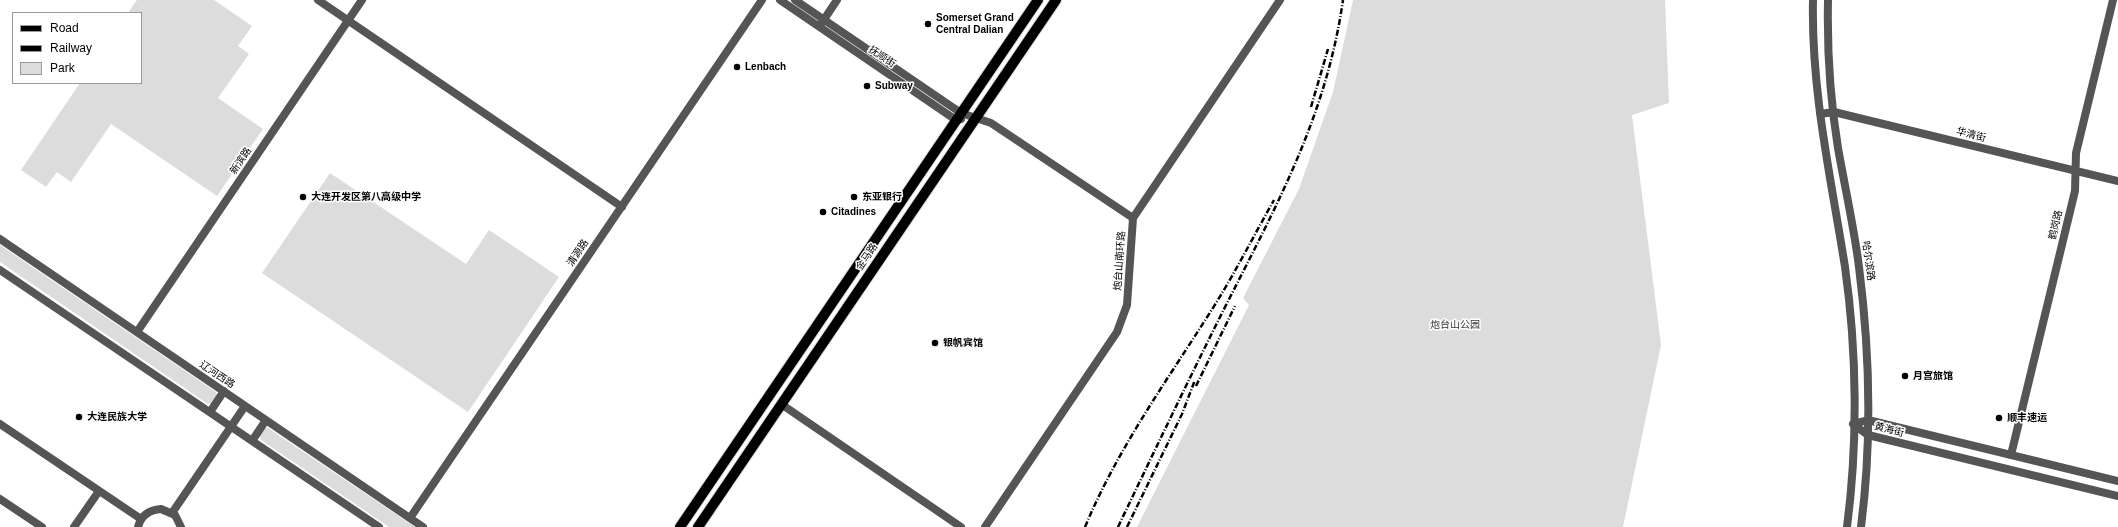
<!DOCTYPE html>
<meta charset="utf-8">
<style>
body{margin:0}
#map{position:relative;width:2118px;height:527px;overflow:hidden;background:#fff;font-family:Arial,sans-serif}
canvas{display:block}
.legend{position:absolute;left:12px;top:12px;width:130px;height:72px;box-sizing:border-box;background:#fff;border:1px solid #999;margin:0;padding:5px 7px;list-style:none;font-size:12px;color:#000}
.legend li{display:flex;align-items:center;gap:8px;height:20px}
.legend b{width:20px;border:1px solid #999}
</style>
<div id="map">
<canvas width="2118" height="527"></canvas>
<ul class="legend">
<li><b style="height:5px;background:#000"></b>Road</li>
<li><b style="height:5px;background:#000"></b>Railway</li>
<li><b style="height:11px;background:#dcdcdc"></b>Park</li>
</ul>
</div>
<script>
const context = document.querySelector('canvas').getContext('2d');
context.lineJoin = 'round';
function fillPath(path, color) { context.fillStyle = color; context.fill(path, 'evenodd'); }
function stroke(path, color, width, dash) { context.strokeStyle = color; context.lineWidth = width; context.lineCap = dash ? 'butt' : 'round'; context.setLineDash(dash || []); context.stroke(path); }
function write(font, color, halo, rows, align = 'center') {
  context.font = font + ' Arial,"Noto Sans SC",sans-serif'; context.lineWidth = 3; context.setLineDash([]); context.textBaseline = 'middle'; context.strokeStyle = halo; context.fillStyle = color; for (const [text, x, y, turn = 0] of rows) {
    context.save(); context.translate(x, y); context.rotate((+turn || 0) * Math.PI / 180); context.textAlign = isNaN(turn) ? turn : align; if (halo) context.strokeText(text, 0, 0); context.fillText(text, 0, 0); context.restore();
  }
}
const green = new Path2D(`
 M 137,0 L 214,0 L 252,26 L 238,46 L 249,54 L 218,98 L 263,129 L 217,196 L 111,124 L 71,182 L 57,172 L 46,187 L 21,170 L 80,83 L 141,83 L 141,13 L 128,13 Z
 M 1353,0 L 1665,0 L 1669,103 L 1632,115 L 1661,345 L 1623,527 L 1137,527 L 1249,305 L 1243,298 L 1299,189 L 1333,92 Z
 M 330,173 L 466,264 L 489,230 L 559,277 L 468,412 L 262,273 Z
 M 0,245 L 216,392 L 217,398 L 214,403 L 208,404 L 0,262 Z
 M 268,428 L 415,527 L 389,527 L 261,440 L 259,433 L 262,429 Z`);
const minor = new Path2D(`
 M 318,0 L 622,207
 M 780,0 L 956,120 L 961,119
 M 795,0 L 961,113 L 991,123 L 1133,218
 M 1813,0 C 1811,91 1831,178 1845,267 C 1857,351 1858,443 1847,527
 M 1828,0 C 1827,49 1830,99 1838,148 C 1845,188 1854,227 1859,267 C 1870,353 1872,441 1861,527
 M 821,24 L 837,0
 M 1820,114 L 1834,112 L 2118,181
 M 0,239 L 423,527
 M 0,270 L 379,527
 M 137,332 L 362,0
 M 781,404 L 961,527
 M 210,412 L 224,391
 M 0,424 L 141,519
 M 1853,424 L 1868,435 L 2118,496
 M 1853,424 L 1868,420 L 2118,481
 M 252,441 L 266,420
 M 2011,455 L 2075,191 L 2076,153 L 2113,0
 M 0,499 L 42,527
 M 172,513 L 245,406
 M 410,518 L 762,0
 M 74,527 L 99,491
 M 138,527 C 141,515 149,510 161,509 L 175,515 L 181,527
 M 985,527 L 1117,332 L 1127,305 L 1133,218 L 1280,0`);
const major = new Path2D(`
 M 680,527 L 1038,0
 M 698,527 L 1056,0`);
const rail = new Path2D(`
 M 1311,107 L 1328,49
 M 1196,386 L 1235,306
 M 1085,527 C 1118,448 1166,382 1211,311 C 1234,275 1253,237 1274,200
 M 1118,527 C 1152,456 1186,385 1221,315 C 1274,210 1326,119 1343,0
 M 1127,527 L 1182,414 L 1195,380`);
const markers = [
 [928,24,4,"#000"],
 [737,67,4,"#000"],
 [867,86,4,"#000"],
 [303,197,4,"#000"],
 [854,197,4,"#000"],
 [823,212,4,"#000"],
 [935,343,4,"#000"],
 [1905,376,4,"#000"],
 [79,417,4,"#000"],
 [1999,418,4,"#000"]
];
const poiNames = [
 ["Somerset Grand",936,18],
 ["Central Dalian",936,30],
 ["Lenbach",745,67],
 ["Subway",875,86],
 ["大连开发区第八高级中学",311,197],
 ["东亚银行",862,197],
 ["Citadines",831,212],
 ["银帆宾馆",943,343],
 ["月宫旅馆",1913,376],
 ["大连民族大学",87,417],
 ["顺丰速运",2007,418]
];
const streetNames = [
 ["抚顺街",882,57,34],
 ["华清街",1971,135,14],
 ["新滨路",241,161,-56],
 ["鹤岗路",2056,225,-77],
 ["清源路",578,253,-56],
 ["金马路",867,257,-56],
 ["炮台山南环路",1120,261,-86],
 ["哈尔滨路",1868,261,82],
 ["辽河西路",217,375,34],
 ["黄海街",1889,430,14]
];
const parkNames = [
 ["炮台山公园",1455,325]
];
fillPath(green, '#dcdcdc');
stroke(major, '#dbdbdb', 12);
stroke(minor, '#555', 8);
stroke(major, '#000', 10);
stroke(rail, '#000', 2.5, [6, 2, 1, 2]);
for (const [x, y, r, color] of markers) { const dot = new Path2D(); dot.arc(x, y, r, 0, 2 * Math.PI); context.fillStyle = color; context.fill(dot); stroke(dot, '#fff', 1.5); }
write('bold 10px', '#000', '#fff', poiNames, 'left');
write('10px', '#000', '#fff', streetNames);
write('10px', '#333', '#fff', parkNames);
</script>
